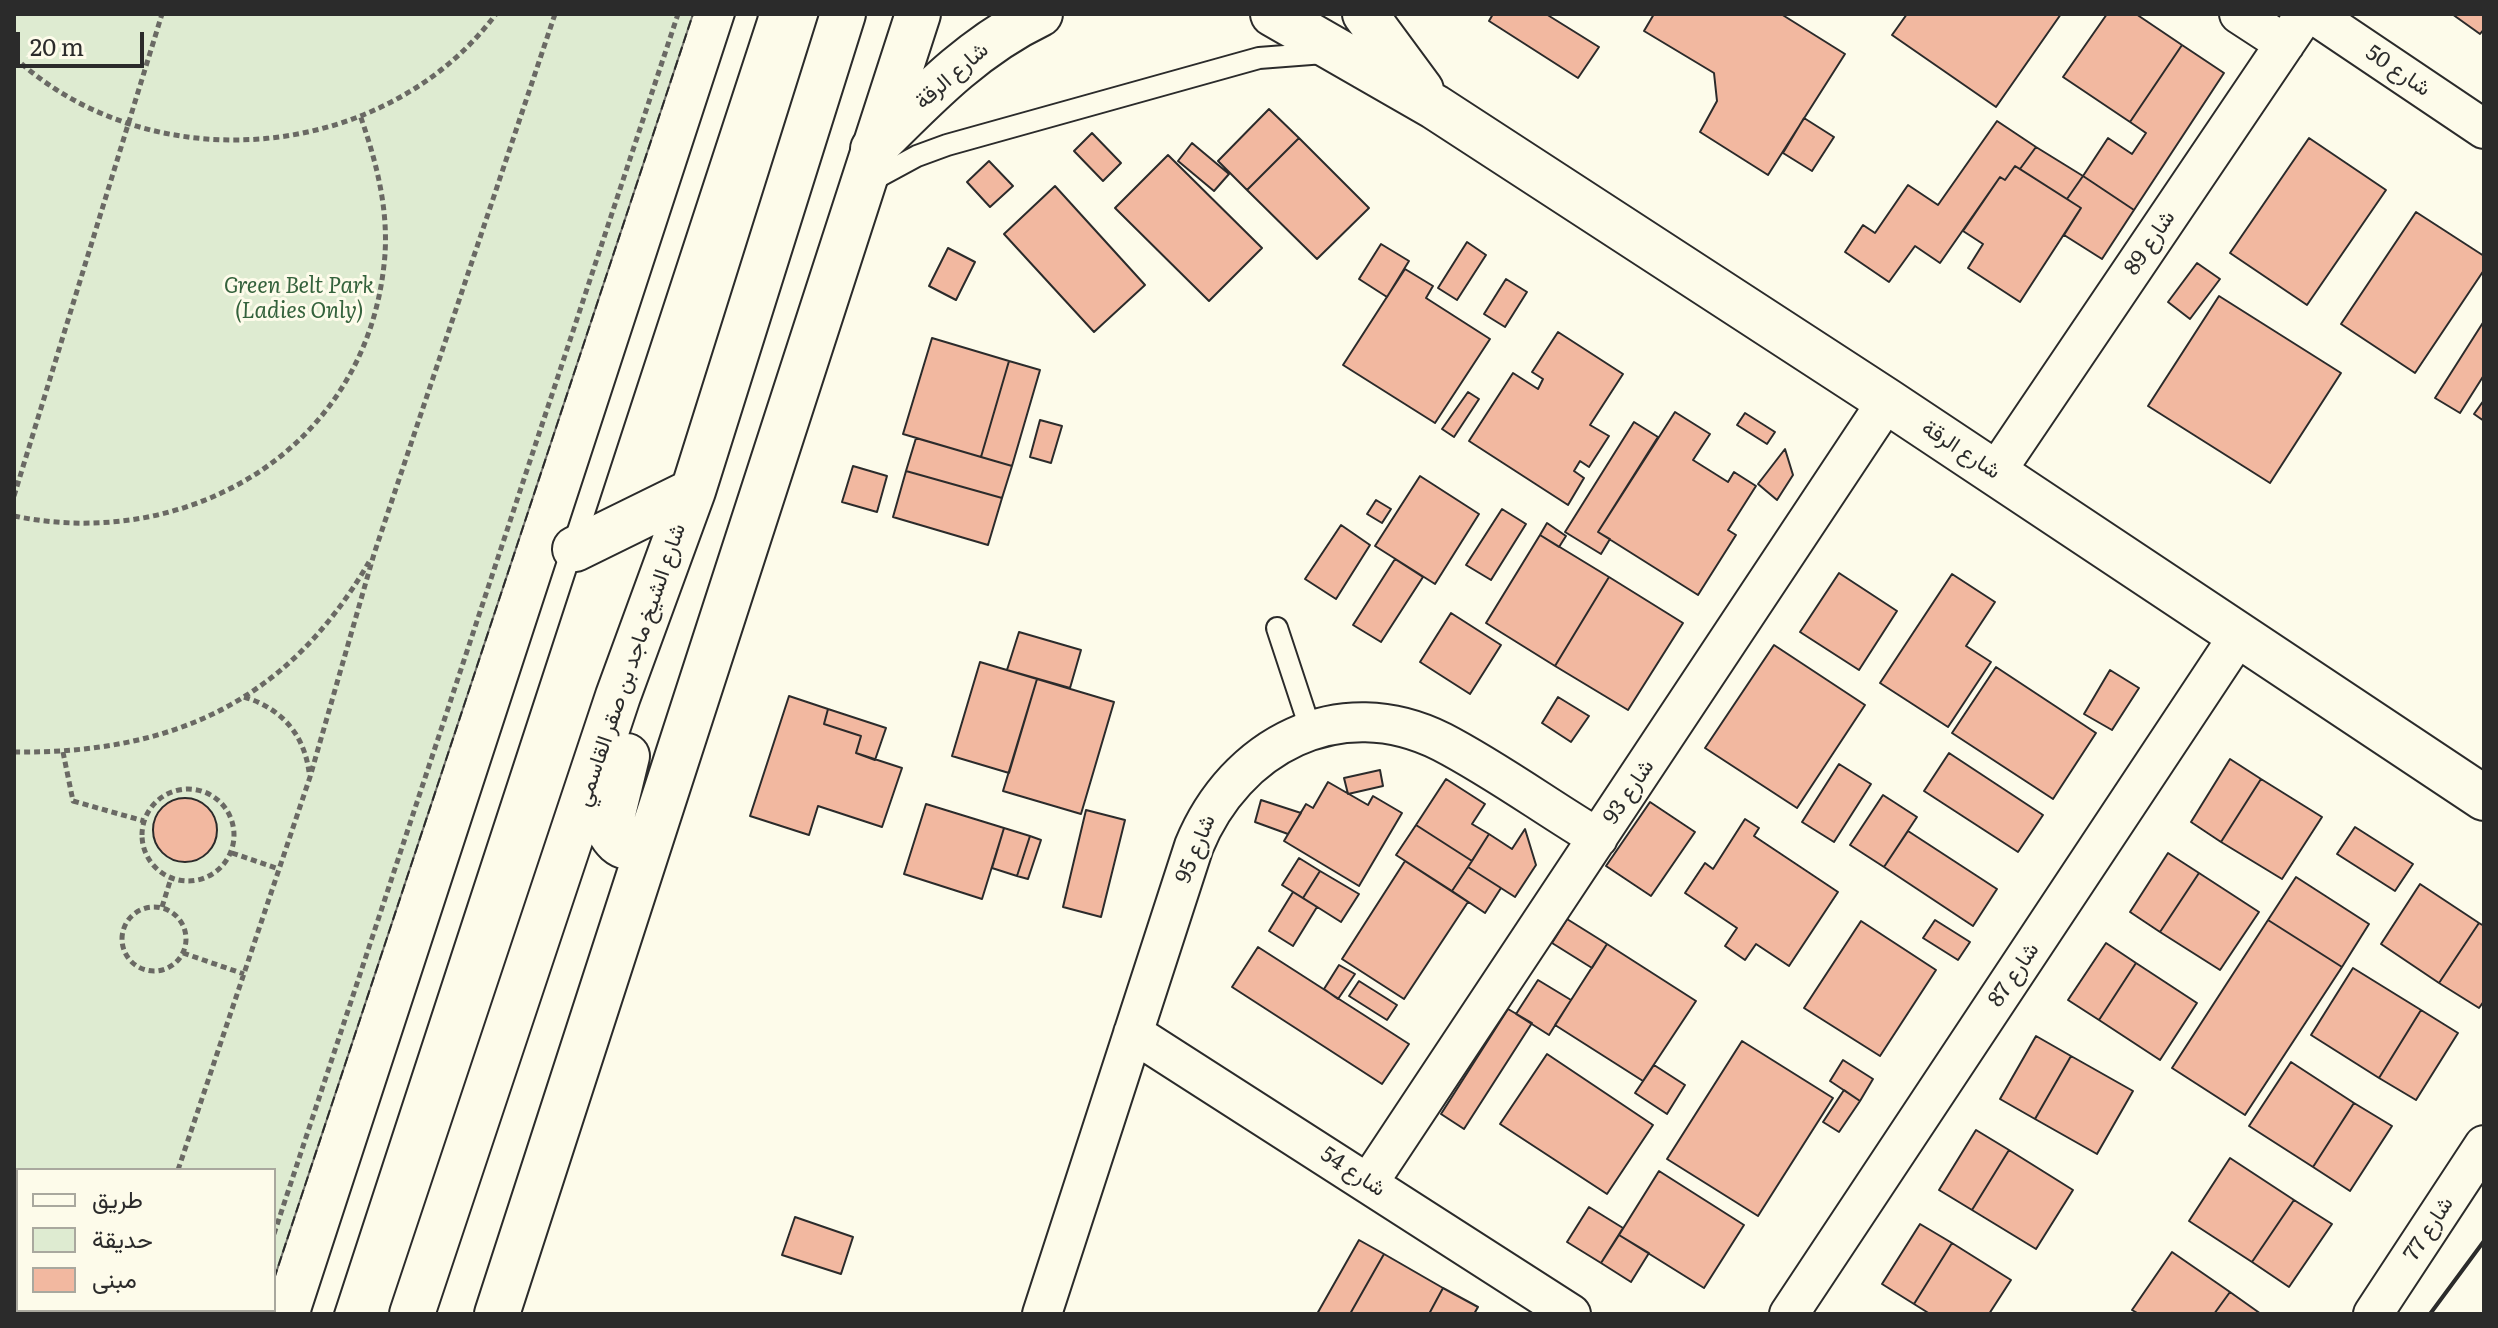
<!DOCTYPE html>
<meta charset="utf-8">
<style>
body{margin:0}
#map{position:relative;width:2498px;height:1328px;overflow:hidden;background:#fdfbea;font-family:Literata,Vazirmatn,serif}
canvas{display:block}
.frame{position:absolute;inset:0;border:16px solid #2b2b2b;pointer-events:none}
.legend{position:absolute;left:16px;top:1168px;width:260px;height:144px;box-sizing:border-box;background:#fdfbea;border:2px solid #a9a89e;margin:0;padding:10px 14px;list-style:none;font-size:24px;color:#2b2b2b}
.legend li{display:flex;align-items:center;gap:16px;height:40px}
.legend b{width:40px;border:2px solid #a9a89e}
.scale{position:absolute;left:16px;top:32px;width:128px;height:36px;box-sizing:border-box;border:4px solid #2b2b2b;border-top:0;padding-left:10px;font-size:24px;line-height:28px;white-space:nowrap;color:#2b2b2b;-webkit-text-stroke:6px #fdfbea;paint-order:stroke}
</style>
<div id="map">
<canvas width="2498" height="1328"></canvas>
<div class="frame"></div>
<ul class="legend">
<li><b style="height:10px;background:#fdfbea"></b>طريق</li>
<li><b style="height:22px;background:#deebd1"></b>حديقة</li>
<li><b style="height:22px;background:#f2b8a0"></b>مبنى</li>
</ul>
<div class="scale">20 m</div>
</div>
<script>
const context = document.querySelector('canvas').getContext('2d');
context.lineJoin = 'round';
function fillPath(path, color) { context.fillStyle = color; context.fill(path, 'evenodd'); }
function stroke(path, color, width, dash) { context.strokeStyle = color; context.lineWidth = width; context.lineCap = dash ? 'butt' : 'round'; context.setLineDash(dash || []); context.stroke(path); }
function write(font, color, halo, rows, align = 'center') {
  context.font = font + ' Literata,Vazirmatn,serif'; context.lineWidth = 6; context.setLineDash([]); context.textBaseline = 'middle'; context.strokeStyle = halo; context.fillStyle = color; for (const [text, x, y, turn = 0] of rows) {
    context.save(); context.translate(x, y); context.rotate((+turn || 0) * Math.PI / 180); context.textAlign = isNaN(turn) ? turn : align; if (halo) context.strokeText(text, 0, 0); context.fillText(text, 0, 0); context.restore();
  }
}
const green = new Path2D(`
 M 14,14 L 693,14 L 274,1279 L 274,1170 L 18,1170 L 18,1310 L 264,1310 L 262,1314 L 14,1314 Z`);
const building = new Path2D(`
 M 1493,14 L 1546,14 L 1599,47 L 1578,78 L 1489,21 Z
 M 1654,14 L 1781,14 L 1845,54 L 1768,175 L 1700,132 L 1717,101 L 1714,73 L 1644,31 Z
 M 1907,14 L 2061,14 L 1996,107 L 1892,35 Z
 M 2107,14 L 2136,14 L 2182,45 L 2130,122 L 2063,77 Z
 M 2452,14 L 2484,14 L 2484,29 L 2480,34 Z
 M 2182,45 L 2224,73 L 2134,210 L 2083,176 L 2108,138 L 2132,154 L 2146,133 L 2130,122 Z
 M 1269,109 L 1299,138 L 1247,190 L 1218,161 Z
 M 1804,118 L 1834,137 L 1812,171 L 1783,153 Z
 M 1997,121 L 2036,147 L 2020,169 L 2015,166 L 2005,180 L 2000,177 L 1940,263 L 1915,246 L 1889,282 L 1845,252 L 1863,225 L 1875,233 L 1908,185 L 1938,205 Z
 M 1092,133 L 1121,163 L 1103,181 L 1074,151 Z
 M 1299,138 L 1369,208 L 1317,259 L 1247,190 Z
 M 2309,138 L 2386,190 L 2307,305 L 2230,253 Z
 M 1192,143 L 1229,174 L 1214,191 L 1178,161 Z
 M 2036,147 L 2083,176 L 2067,199 L 2020,169 Z
 M 1168,155 L 1262,248 L 1209,301 L 1115,208 Z
 M 989,161 L 1013,186 L 990,207 L 967,182 Z
 M 2015,166 L 2081,208 L 2020,302 L 1968,268 L 1983,244 L 1963,231 L 2000,177 L 2005,180 Z
 M 2083,176 L 2134,210 L 2102,259 L 2064,235 L 2081,208 L 2067,199 Z
 M 1055,186 L 1145,285 L 1094,332 L 1004,234 Z
 M 2416,212 L 2484,256 L 2484,270 L 2415,373 L 2341,324 Z
 M 1467,242 L 1486,255 L 1457,300 L 1438,288 Z
 M 1381,244 L 1409,261 L 1387,297 L 1359,279 Z
 M 948,248 L 975,262 L 956,300 L 929,286 Z
 M 2197,263 L 2220,279 L 2190,319 L 2168,302 Z
 M 1405,269 L 1433,286 L 1426,298 L 1490,339 L 1435,423 L 1343,365 Z
 M 1506,279 L 1527,292 L 1505,327 L 1484,314 Z
 M 2219,296 L 2341,373 L 2270,483 L 2148,406 Z
 M 2484,321 L 2484,375 L 2460,413 L 2435,398 Z
 M 1558,332 L 1623,374 L 1590,425 L 1609,436 L 1589,467 L 1580,461 L 1574,471 L 1584,478 L 1568,505 L 1469,441 L 1513,373 L 1538,389 L 1543,379 L 1532,372 Z
 M 932,338 L 1009,361 L 981,457 L 903,434 Z
 M 1009,361 L 1040,370 L 1012,466 L 981,457 Z
 M 1468,392 L 1479,399 L 1454,437 L 1442,429 Z
 M 2484,400 L 2484,421 L 2474,414 Z
 M 1675,412 L 1710,434 L 1693,460 L 1728,482 L 1734,472 L 1756,486 L 1728,530 L 1736,535 L 1698,595 L 1598,532 Z
 M 1745,413 L 1775,432 L 1767,444 L 1737,425 Z
 M 1040,420 L 1062,426 L 1051,463 L 1030,457 Z
 M 1634,422 L 1658,437 L 1598,532 L 1610,539 L 1601,554 L 1565,532 Z
 M 916,438 L 1012,466 L 1002,498 L 906,471 Z
 M 1785,449 L 1793,475 L 1777,500 L 1758,484 Z
 M 853,466 L 887,476 L 877,512 L 842,502 Z
 M 906,471 L 1002,498 L 988,545 L 893,517 Z
 M 1420,476 L 1479,514 L 1435,584 L 1375,546 Z
 M 1376,500 L 1391,509 L 1382,523 L 1367,514 Z
 M 1502,509 L 1526,524 L 1491,580 L 1466,565 Z
 M 1547,523 L 1566,536 L 1559,547 L 1540,535 Z
 M 1341,525 L 1370,545 L 1336,599 L 1305,579 Z
 M 1540,535 L 1609,577 L 1555,666 L 1486,623 Z
 M 1395,559 L 1423,577 L 1381,642 L 1353,625 Z
 M 1839,573 L 1897,611 L 1859,670 L 1800,632 Z
 M 1952,574 L 1995,602 L 1966,646 L 1991,662 L 1948,727 L 1880,683 Z
 M 1609,577 L 1683,623 L 1628,710 L 1555,666 Z
 M 1451,613 L 1501,645 L 1470,694 L 1420,662 Z
 M 1019,632 L 1081,650 L 1070,688 L 1007,670 Z
 M 1774,645 L 1865,705 L 1797,808 L 1705,748 Z
 M 980,662 L 1037,679 L 1009,773 L 952,756 Z
 M 1996,667 L 2096,733 L 2053,799 L 1952,733 Z
 M 2110,670 L 2139,688 L 2112,730 L 2084,714 Z
 M 1037,679 L 1114,702 L 1081,814 L 1003,791 Z
 M 789,696 L 828,709 L 824,724 L 861,736 L 856,753 L 902,768 L 882,827 L 818,806 L 809,835 L 750,816 Z
 M 1558,697 L 1589,716 L 1571,742 L 1542,723 Z
 M 828,709 L 886,728 L 875,760 L 856,753 L 861,736 L 824,724 Z
 M 1949,753 L 2043,815 L 2018,852 L 1924,791 Z
 M 2230,759 L 2261,779 L 2221,842 L 2191,822 Z
 M 1839,764 L 1871,784 L 1834,842 L 1802,822 Z
 M 1380,770 L 1383,786 L 1348,794 L 1344,778 Z
 M 1446,779 L 1485,804 L 1472,824 L 1489,834 L 1472,861 L 1416,825 Z
 M 2261,779 L 2322,817 L 2282,879 L 2221,842 Z
 M 1328,782 L 1368,805 L 1373,796 L 1402,813 L 1359,886 L 1284,841 L 1306,804 L 1313,808 Z
 M 1883,795 L 1917,817 L 1884,867 L 1850,845 Z
 M153 830a32 32 0 1 1 64 0a32 32 0 1 1-64 0Z
 M 1261,800 L 1301,813 L 1288,834 L 1255,822 Z
 M 1650,802 L 1695,832 L 1651,896 L 1606,866 Z
 M 926,804 L 1004,828 L 982,899 L 904,874 Z
 M 1086,810 L 1125,820 L 1101,917 L 1063,907 Z
 M 1745,819 L 1759,828 L 1754,836 L 1838,892 L 1789,966 L 1756,944 L 1745,960 L 1725,946 L 1737,928 L 1685,893 L 1705,863 L 1713,869 Z
 M 1416,825 L 1472,861 L 1452,891 L 1396,855 Z
 M 2355,827 L 2413,864 L 2395,891 L 2337,854 Z
 M 1004,828 L 1030,836 L 1017,876 L 992,868 Z
 M 1525,829 L 1536,865 L 1515,897 L 1468,867 L 1489,834 L 1512,849 Z
 M 1908,831 L 1997,889 L 1973,926 L 1884,867 Z
 M 1030,836 L 1041,840 L 1028,879 L 1017,876 Z
 M 2168,853 L 2199,873 L 2160,932 L 2130,912 Z
 M 1299,858 L 1320,871 L 1303,898 L 1282,885 Z
 M 1405,861 L 1468,902 L 1404,999 L 1342,959 Z
 M 1468,867 L 1501,888 L 1485,913 L 1452,891 Z
 M 1320,871 L 1359,894 L 1341,922 L 1303,898 Z
 M 2199,873 L 2259,912 L 2220,970 L 2160,932 Z
 M 2296,877 L 2369,924 L 2342,967 L 2268,920 Z
 M 2420,884 L 2479,923 L 2439,983 L 2381,944 Z
 M 1293,892 L 1317,907 L 1293,946 L 1269,931 Z
 M 1567,919 L 1607,944 L 1592,968 L 1552,943 Z
 M 1935,920 L 1970,942 L 1958,960 L 1923,938 Z
 M 2268,920 L 2342,967 L 2245,1115 L 2172,1068 Z
 M 1861,921 L 1936,970 L 1880,1056 L 1804,1008 Z
 M 2479,923 L 2484,926 L 2484,1001 L 2479,1008 L 2439,983 Z
 M 2106,943 L 2136,963 L 2099,1020 L 2068,1000 Z
 M 1607,944 L 1696,1001 L 1643,1081 L 1555,1025 Z
 M 1258,947 L 1409,1044 L 1382,1084 L 1232,987 Z
 M 2136,963 L 2197,1003 L 2160,1060 L 2099,1020 Z
 M 1339,965 L 1355,974 L 1338,999 L 1324,989 Z
 M 2353,968 L 2421,1010 L 2379,1078 L 2311,1035 Z
 M 1538,980 L 1571,1000 L 1549,1035 L 1516,1014 Z
 M 1359,981 L 1397,1005 L 1387,1020 L 1349,996 Z
 M 1508,1009 L 1532,1023 L 1464,1129 L 1441,1114 Z
 M 2421,1010 L 2458,1033 L 2416,1100 L 2379,1078 Z
 M 2036,1036 L 2071,1056 L 2035,1119 L 2000,1099 Z
 M 1742,1041 L 1833,1098 L 1758,1216 L 1667,1159 Z
 M 1547,1054 L 1653,1125 L 1607,1194 L 1500,1124 Z
 M 2071,1056 L 2133,1091 L 2097,1154 L 2035,1119 Z
 M 1843,1060 L 1873,1079 L 1860,1101 L 1830,1081 Z
 M 2291,1062 L 2354,1103 L 2313,1167 L 2249,1126 Z
 M 1654,1065 L 1685,1085 L 1667,1114 L 1635,1093 Z
 M 1844,1090 L 1860,1101 L 1839,1132 L 1823,1122 Z
 M 2354,1103 L 2392,1126 L 2350,1191 L 2313,1167 Z
 M 1976,1130 L 2009,1150 L 1972,1210 L 1939,1190 Z
 M 2009,1150 L 2073,1190 L 2036,1249 L 1972,1210 Z
 M 2230,1158 L 2294,1200 L 2252,1262 L 2189,1221 Z
 M 1659,1171 L 1744,1225 L 1704,1288 L 1619,1235 Z
 M 2294,1200 L 2332,1224 L 2289,1287 L 2252,1262 Z
 M 1589,1207 L 1623,1228 L 1601,1263 L 1567,1242 Z
 M 795,1217 L 853,1237 L 841,1274 L 782,1255 Z
 M 1920,1224 L 1952,1243 L 1914,1304 L 1882,1284 Z
 M 1619,1235 L 1649,1253 L 1631,1282 L 1601,1263 Z
 M 1359,1240 L 1384,1254 L 1350,1314 L 1317,1314 Z
 M 1952,1243 L 2011,1280 L 1989,1314 L 1930,1314 L 1914,1304 Z
 M 2172,1252 L 2230,1292 L 2214,1314 L 2139,1314 L 2132,1310 Z
 M 1384,1254 L 1443,1288 L 1429,1314 L 1350,1314 Z
 M 1443,1288 L 1478,1307 L 1474,1314 L 1429,1314 Z
 M 2230,1292 L 2261,1314 L 2214,1314 Z`);
const path = new Path2D(`
 M 14,57 C 150,183 384,163 496,14
 M 14,496 L 162,14
 M 14,516 C 188,552 364,450 384,265 C 390,214 377,163 360,115
 M 244,697 C 281,708 304,734 309,772
 M 14,752 C 172,754 288,702 369,562
 M 63,752 L 73,801 L 144,821
 M142 835a46 46 0 1 1 92 0a46 46 0 1 1-92 0Z
 M 232,853 L 279,869
 M 162,907 L 171,878
 M122 939a32 32 0 1 1 64 0a32 32 0 1 1-64 0Z
 M 183,953 L 244,974
 M 178,1170 L 310,777 L 374,554 L 555,14
 M 274,1234 L 678,14
 M 130,1314 L 131,1310
 M 248,1314 L 249,1310`);
const service = new Path2D(`
 M 869,182 L 917,156 L 947,145 L 1259,58 L 1324,53
 M 1277,628 L 1311,731
 M 322,1314 L 747,14`);
const minor = new Path2D(`
 M 2239,14 L 2285,44
 M 2313,14 L 2484,129
 M 1995,473 L 2305,14
 M 1133,1033 L 1571,1314
 M 1369,1182 L 1887,401
 M 1042,1314 L 1194,846 C 1235,746 1339,690 1442,742 C 1496,770 1546,807 1598,838
 M 1789,1314 L 2239,635
 M 2373,1314 L 2484,1145`);
const tertiary = new Path2D(`
 M 1273,14 L 1435,107 L 1887,401 L 2484,798
 M 1365,14 L 1421,90
 M 873,149 C 925,97 973,46 1040,14`);
const secondary = new Path2D(`
 M 575,549 L 693,491
 M 627,756 L 609,830 C 618,850 636,853 651,837
 M 412,1314 L 618,696 L 693,491 L 843,14
 M 497,1314 L 918,14`);
const fence = new Path2D(`
 M 274,1279 L 693,14
 M 262,1314 L 264,1310`);
const wall = new Path2D(`
 M 2430,1314 L 2484,1241`);
const streetNames = [
 ["شارع 50",2398,71,34],
 ["شارع الرقة",952,76,-41],
 ["شارع 89",2150,243,-56],
 ["شارع الرقة",1961,450,33],
 ["شارع الشيخ ماجد بن صقر القاسمي",631,665,-71],
 ["شارع 93",1629,792,-56],
 ["شارع 95",1196,849,-68],
 ["شارع 87",2014,975,-56],
 ["شارع 54",1353,1172,33],
 ["شارع 77",2429,1229,-57]
];
const parkNames = [
 ["Green Belt Park",299,287],
 ["(Ladies Only)",299,312]
];
fillPath(green, '#deebd1');
stroke(green, '#74746e', 2);
fillPath(building, '#f2b8a0');
stroke(building, '#2b2b2b', 2);
stroke(service, '#2b2b2b', 24);
stroke(minor, '#2b2b2b', 42);
stroke(tertiary, '#2b2b2b', 48);
stroke(secondary, '#2b2b2b', 48);
stroke(path, '#6a6964', 5, [6, 4]);
stroke(service, '#fdfbea', 20);
stroke(minor, '#fdfbea', 38);
stroke(tertiary, '#fdfbea', 44);
stroke(secondary, '#fdfbea', 44);
stroke(fence, '#2b2b2b', 2, [10, 4]);
stroke(wall, '#2b2b2b', 4);
write('22px', '#2b2b2b', '#fdfbea', streetNames);
write('italic 22px', '#34623c', '#fdfbea', parkNames);
</script>
